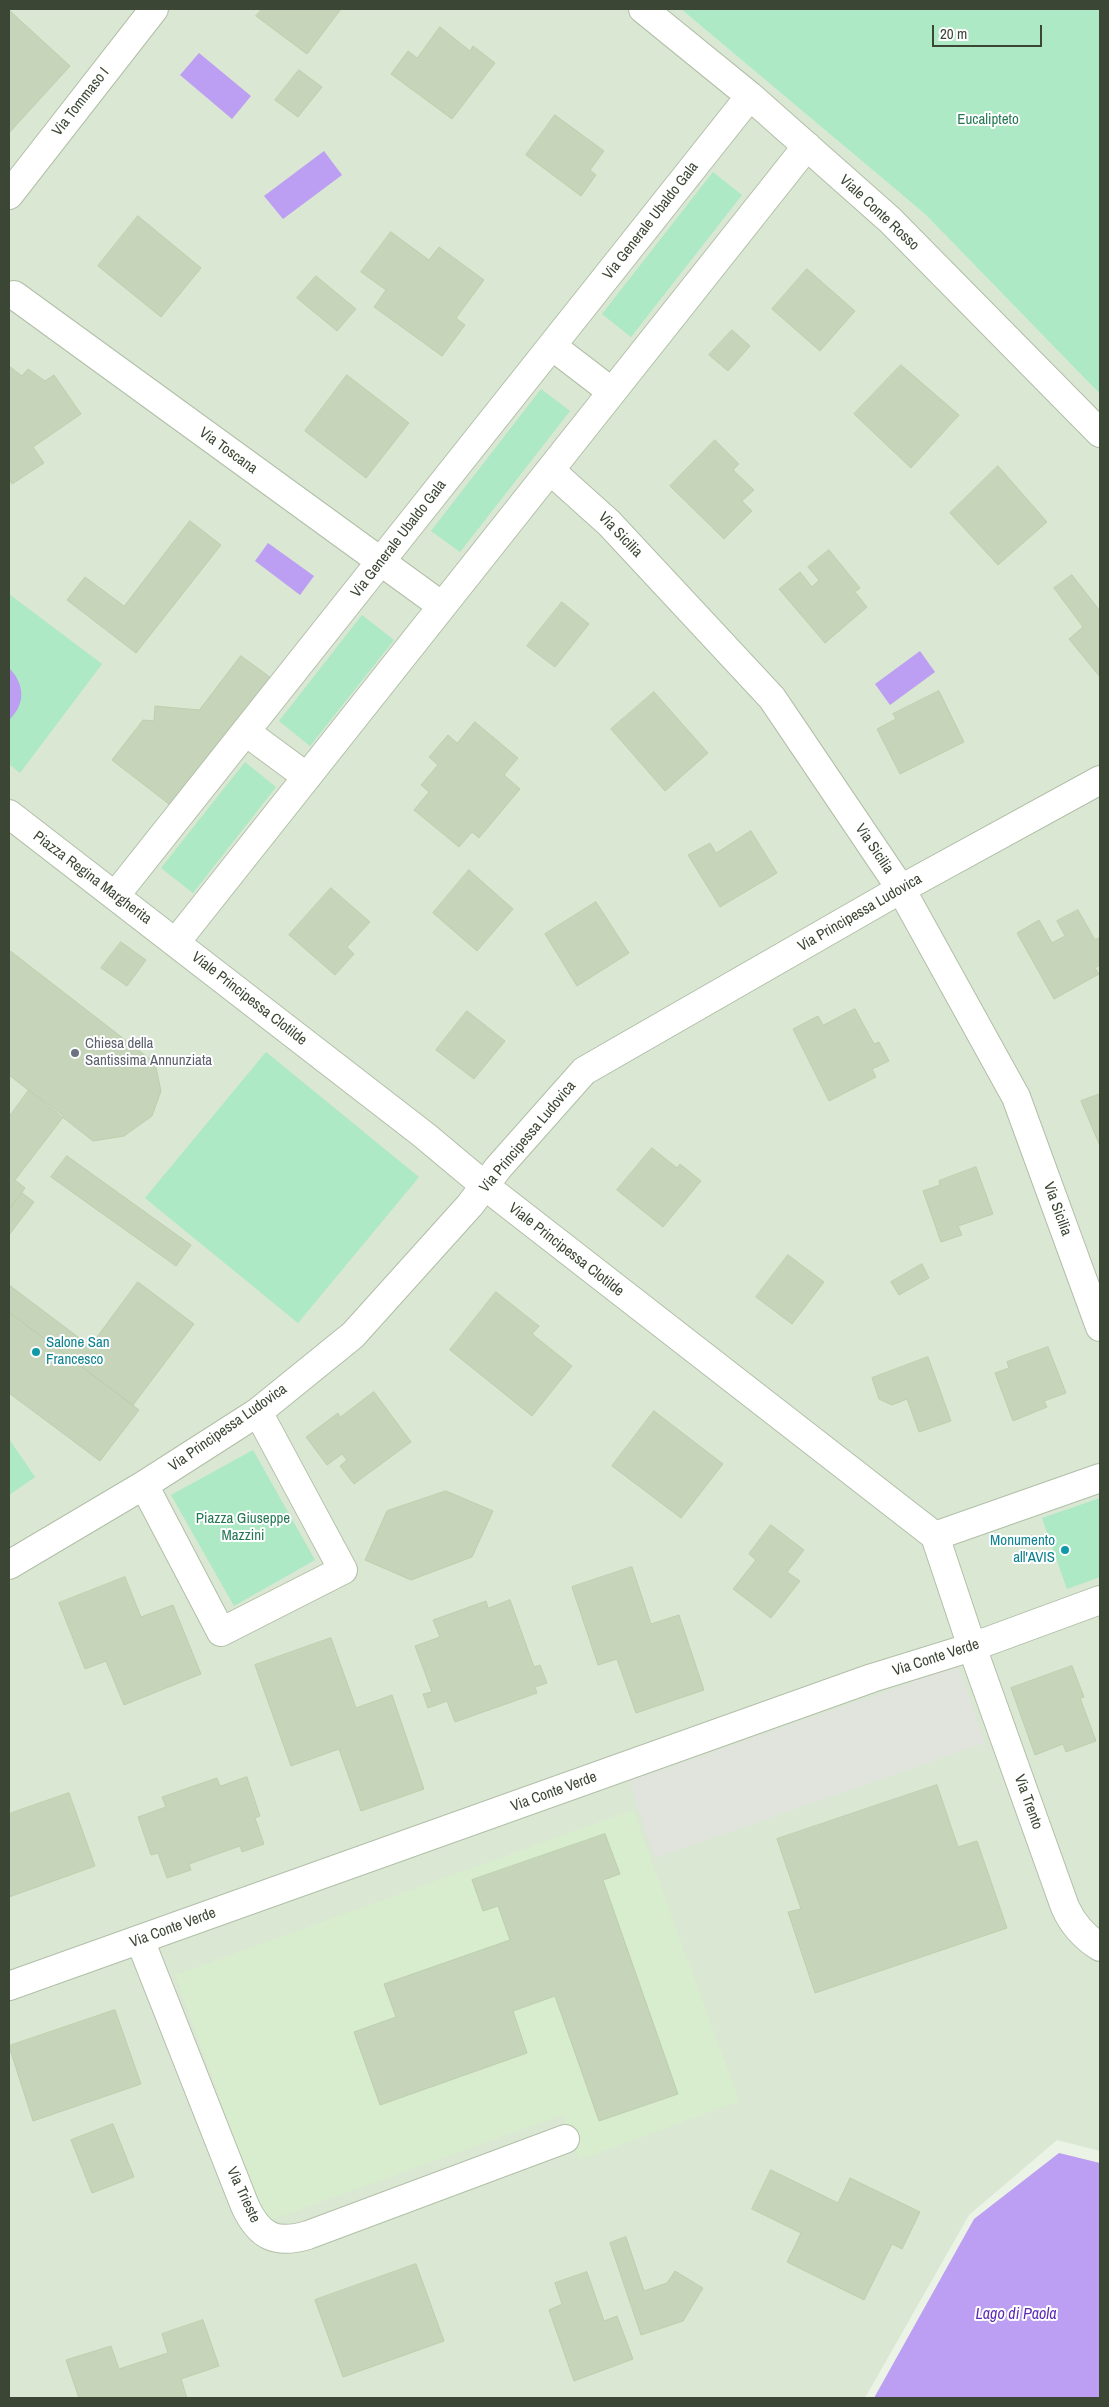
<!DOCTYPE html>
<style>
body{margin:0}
#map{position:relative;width:1109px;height:2407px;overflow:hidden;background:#eaf3e5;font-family:"Archivo Narrow",sans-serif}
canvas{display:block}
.frame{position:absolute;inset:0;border:10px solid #3c4634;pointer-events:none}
.scale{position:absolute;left:932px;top:25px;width:110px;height:22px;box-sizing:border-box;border:2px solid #3c4634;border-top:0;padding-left:6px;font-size:15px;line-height:18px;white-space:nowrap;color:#3c4634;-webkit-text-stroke:4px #fff;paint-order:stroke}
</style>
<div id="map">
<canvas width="1109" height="2407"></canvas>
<div class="frame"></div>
<div class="scale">20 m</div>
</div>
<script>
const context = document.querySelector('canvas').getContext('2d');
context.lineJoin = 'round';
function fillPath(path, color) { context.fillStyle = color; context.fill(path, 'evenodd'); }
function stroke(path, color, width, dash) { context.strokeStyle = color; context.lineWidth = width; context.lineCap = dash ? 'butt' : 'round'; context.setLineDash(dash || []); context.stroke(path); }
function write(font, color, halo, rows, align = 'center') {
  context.font = font + ' "Archivo Narrow",sans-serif'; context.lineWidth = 4; context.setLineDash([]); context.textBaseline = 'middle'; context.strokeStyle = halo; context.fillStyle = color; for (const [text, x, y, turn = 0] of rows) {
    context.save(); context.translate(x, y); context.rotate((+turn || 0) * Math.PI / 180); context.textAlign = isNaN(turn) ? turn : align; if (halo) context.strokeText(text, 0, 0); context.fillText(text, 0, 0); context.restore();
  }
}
const residential = new Path2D(`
 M 9,9 L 681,9 L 925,214 L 1100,394 L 1100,2151 L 1057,2140 L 969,2215 L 865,2398 L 9,2398 Z`);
const education = new Path2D(`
 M 633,1810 L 739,2101 L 579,2160 L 562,2115 L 265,2222 L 175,1975 Z`);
const green = new Path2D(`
 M 681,9 L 1100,9 L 1100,394 L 925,214 Z
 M 713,172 L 742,195 L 631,337 L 602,314 Z
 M 541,389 L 570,411 L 460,552 L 431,531 Z
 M 9,594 L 102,664 L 20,773 L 9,764 Z
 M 362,615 L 394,640 L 310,746 L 279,721 Z
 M 245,762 L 276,787 L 193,893 L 161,868 Z
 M 266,1052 L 419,1177 L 298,1323 L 145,1198 Z
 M 9,1439 L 35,1477 L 9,1495 Z
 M 253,1450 L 315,1560 L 234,1606 L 171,1495 Z
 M 1100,1498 L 1100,1577 L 1067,1589 L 1042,1518 Z`);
const parking = new Path2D(`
 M 958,1666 L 985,1743 L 655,1858 L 629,1781 Z`);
const water = new Path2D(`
 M 199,53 L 251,96 L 232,119 L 180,75 Z
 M 324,151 L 342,175 L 283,219 L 264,196 Z
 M 268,543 L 314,576 L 300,595 L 255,561 Z
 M 920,651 L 935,672 L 890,705 L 875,684 Z
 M 9,668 C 25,684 26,704 9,720 Z
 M 1059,2153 L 1100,2163 L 1100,2398 L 874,2398 L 974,2219 Z`);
const building = new Path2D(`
 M 262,9 L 341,9 L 307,54 L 256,16 Z
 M 10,11 L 70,66 L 9,133 L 9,13 Z
 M 440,27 L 470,51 L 473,46 L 495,63 L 452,119 L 391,74 L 408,51 L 417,58 Z
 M 299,70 L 322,87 L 298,117 L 275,100 Z
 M 555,115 L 604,151 L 590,170 L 596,175 L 581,196 L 526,155 Z
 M 138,216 L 201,268 L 161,317 L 98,266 Z
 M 391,232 L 429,260 L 439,247 L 484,280 L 456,318 L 465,325 L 442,356 L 374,307 L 386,290 L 361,272 Z
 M 807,269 L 855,311 L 820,351 L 772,309 Z
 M 316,276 L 356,309 L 337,331 L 297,298 Z
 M 732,330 L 750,346 L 728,371 L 709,355 Z
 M 901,365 L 959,415 L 911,468 L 854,414 Z
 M 9,366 L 22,376 L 28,369 L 45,381 L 54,375 L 81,414 L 33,447 L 44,463 L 12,484 L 9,479 Z
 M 347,375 L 409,423 L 366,478 L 305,431 Z
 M 715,440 L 739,464 L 733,470 L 754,490 L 742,501 L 752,511 L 724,539 L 670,486 Z
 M 998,466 L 1047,522 L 998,565 L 950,513 Z
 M 190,521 L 221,545 L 136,653 L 67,600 L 85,577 L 124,606 Z
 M 829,550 L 860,588 L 855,592 L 867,607 L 825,643 L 779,589 L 800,572 L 812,587 L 819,580 L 808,567 Z
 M 1072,575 L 1100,611 L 1100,677 L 1069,639 L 1083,627 L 1054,588 Z
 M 562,602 L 589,624 L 555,667 L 527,646 Z
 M 241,656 L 274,680 L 174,808 L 112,760 L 143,720 L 154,721 L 155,706 L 199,710 Z
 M 939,691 L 964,742 L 900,774 L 877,729 L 896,719 L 893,714 Z
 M 654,692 L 708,753 L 665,791 L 611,729 Z
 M 475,722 L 518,758 L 504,775 L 520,789 L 479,838 L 472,832 L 459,847 L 414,810 L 429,792 L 421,785 L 438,765 L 429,757 L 448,735 L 457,743 Z
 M 751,831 L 777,873 L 720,907 L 688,855 L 710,843 L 716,853 Z
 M 469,870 L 513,909 L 477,951 L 433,913 Z
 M 331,888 L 370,922 L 347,947 L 354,954 L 335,975 L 289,935 Z
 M 596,902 L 629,953 L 577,986 L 545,934 Z
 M 1078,910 L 1095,940 L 1100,937 L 1100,965 L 1095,968 L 1099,974 L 1054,999 L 1017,933 L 1039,920 L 1052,943 L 1065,936 L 1057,921 Z
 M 121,942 L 146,960 L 127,986 L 101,968 Z
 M 9,950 L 155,1063 L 161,1091 L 152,1116 L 124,1136 L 93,1141 L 9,1075 Z
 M 855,1009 L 874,1044 L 879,1042 L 889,1061 L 872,1069 L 876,1077 L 829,1101 L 793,1029 L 818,1016 L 823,1025 Z
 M 467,1011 L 505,1041 L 474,1079 L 436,1050 Z
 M 29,1090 L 64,1116 L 15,1180 L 25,1188 L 9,1210 L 9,1117 Z
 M 1100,1094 L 1100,1146 L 1081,1101 Z
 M 652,1148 L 677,1168 L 680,1164 L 701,1181 L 663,1227 L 617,1190 Z
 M 67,1156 L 191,1245 L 176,1266 L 51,1177 Z
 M 976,1167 L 993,1214 L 958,1226 L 962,1235 L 941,1242 L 923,1191 L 940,1185 L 939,1181 Z
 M 22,1193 L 34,1202 L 9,1235 L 9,1210 Z
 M 788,1255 L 824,1282 L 792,1324 L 756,1297 Z
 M 922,1264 L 929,1278 L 899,1295 L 891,1282 Z
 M 138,1282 L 194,1324 L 133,1405 L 9,1312 L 9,1285 L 90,1346 Z
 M 496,1292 L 539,1326 L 532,1334 L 572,1366 L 532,1416 L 450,1350 Z
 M 9,1312 L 139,1410 L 100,1461 L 9,1393 Z
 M 1048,1347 L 1066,1393 L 1044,1401 L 1047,1407 L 1013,1421 L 995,1373 L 1009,1368 L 1007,1362 Z
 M 928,1357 L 951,1421 L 919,1432 L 907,1399 L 892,1405 L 879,1399 L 872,1378 Z
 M 374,1392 L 411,1442 L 354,1484 L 340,1466 L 347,1460 L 342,1454 L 327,1465 L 306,1437 L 338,1413 L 340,1417 Z
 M 654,1411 L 723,1464 L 681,1518 L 612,1466 Z
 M 446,1491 L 493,1511 L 472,1557 L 411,1580 L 365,1560 L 387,1511 Z
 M 771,1525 L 804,1550 L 787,1572 L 800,1581 L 771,1618 L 733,1589 L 756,1560 L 749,1554 Z
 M 632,1567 L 651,1624 L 679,1615 L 704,1690 L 636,1713 L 617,1659 L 598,1665 L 572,1587 Z
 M 125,1577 L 141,1617 L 173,1605 L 201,1674 L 124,1705 L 106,1661 L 85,1669 L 59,1603 Z
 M 510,1600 L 534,1667 L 540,1665 L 547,1683 L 535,1687 L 537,1693 L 455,1722 L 447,1701 L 428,1708 L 423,1694 L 432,1692 L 415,1646 L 440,1637 L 433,1620 L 486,1601 L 488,1608 Z
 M 331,1638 L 356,1708 L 392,1695 L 424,1789 L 361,1811 L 339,1749 L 291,1766 L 255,1665 Z
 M 1072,1666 L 1084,1697 L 1080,1698 L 1096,1741 L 1066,1752 L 1063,1744 L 1035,1755 L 1011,1688 Z
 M 247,1777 L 260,1816 L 255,1818 L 264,1844 L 242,1852 L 240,1846 L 189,1864 L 191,1870 L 167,1878 L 158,1853 L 151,1855 L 138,1817 L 166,1807 L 162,1797 L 217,1778 L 220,1786 Z
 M 937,1785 L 958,1847 L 977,1841 L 1007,1928 L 815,1993 L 788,1912 L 801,1909 L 777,1839 Z
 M 69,1793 L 95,1866 L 9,1897 L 9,1814 Z
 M 605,1834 L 620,1874 L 603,1880 L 678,2094 L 599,2121 L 555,1996 L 513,2011 L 527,2053 L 380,2105 L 354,2032 L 396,2017 L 384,1984 L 510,1940 L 498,1906 L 483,1911 L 472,1880 Z
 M 115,2010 L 141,2084 L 33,2121 L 9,2046 Z
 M 113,2124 L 134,2177 L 92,2193 L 71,2140 Z
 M 771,2170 L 838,2203 L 850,2178 L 920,2212 L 902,2249 L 892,2244 L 864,2300 L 787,2262 L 801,2233 L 752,2209 Z
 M 626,2237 L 644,2291 L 667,2283 L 675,2271 L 703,2288 L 683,2321 L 641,2335 L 610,2243 Z
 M 416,2264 L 444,2341 L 343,2377 L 315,2300 Z
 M 587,2272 L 604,2321 L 617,2316 L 633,2359 L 574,2381 L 549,2310 L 562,2304 L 555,2283 Z
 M 203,2320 L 219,2366 L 181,2379 L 187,2398 L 79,2398 L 66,2360 L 111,2346 L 119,2369 L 168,2353 L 162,2334 Z`);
const minor = new Path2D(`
 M 643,9 L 750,96 L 890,220 L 1100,433
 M 9,195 L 154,9
 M 14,295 L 442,606
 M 552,346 L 612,392
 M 550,470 L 609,523 L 772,698 L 901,889 L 1016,1097 L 1100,1327
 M 246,732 L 307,777
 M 9,814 L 424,1135 L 485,1186 L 935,1536
 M 115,896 L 750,96
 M 176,942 L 807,146
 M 144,1485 L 221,1632 L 343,1570 L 258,1412
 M 935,1536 L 972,1647 L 1065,1907 C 1073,1925 1084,1937 1100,1947
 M 935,1536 L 1100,1478
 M 9,1565 L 144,1485 L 258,1412 L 353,1335 L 470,1205 L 498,1168 L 584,1071 L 901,889 L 1100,780
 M 140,1940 L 245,2206 C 259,2236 275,2245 308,2235 L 565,2139
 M 9,1986 L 872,1678 L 972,1647 L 1100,1600`);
const markers = [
 [75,1053,5,"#6b7280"],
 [36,1352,5,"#0f9aa8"],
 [1065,1550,5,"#0f9aa8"]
];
const streetNames = [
 ["Via Tommaso I",81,102,-52],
 ["Viale Conte Rosso",879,213,43],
 ["Via Generale Ubaldo Gala",651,221,-52],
 ["Via Toscana",228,451,36],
 ["Via Sicilia",620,535,46],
 ["Via Generale Ubaldo Gala",399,539,-52],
 ["Via Sicilia",874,849,56],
 ["Piazza Regina Margherita",92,878,37],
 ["Via Principessa Ludovica",860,913,-30],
 ["Viale Principessa Clotilde",249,999,38],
 ["Via Principessa Ludovica",528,1137,-50],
 ["Via Sicilia",1057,1209,70],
 ["Viale Principessa Clotilde",566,1250,38],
 ["Via Principessa Ludovica",228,1428,-35],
 ["Via Conte Verde",936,1658,-18],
 ["Via Conte Verde",554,1792,-20],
 ["Via Trento",1028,1802,70],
 ["Via Conte Verde",173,1928,-20],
 ["Via Trieste",243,2195,65]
];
const parkNames = [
 ["Eucalipteto",988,120],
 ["Piazza Giuseppe",243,1519],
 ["Mazzini",243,1536]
];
const worshipNames = [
 ["Chiesa della",85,1044],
 ["Santissima Annunziata",85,1061]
];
const cultureNames = [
 ["Salone San",46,1343],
 ["Francesco",46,1360],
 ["Monumento",1055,1541,"right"],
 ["all'AVIS",1055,1558,"right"]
];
const waterNames = [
 ["Lago di Paola",1016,2315]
];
fillPath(residential, '#dae7d3');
fillPath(education, '#d8edce');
fillPath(green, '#ace9c4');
fillPath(parking, '#e0e4dd');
fillPath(water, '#bc9ef2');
fillPath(building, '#c6d5ba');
stroke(building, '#bcd0ad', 1);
stroke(minor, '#b1bfa7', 30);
stroke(minor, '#fff', 28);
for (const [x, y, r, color] of markers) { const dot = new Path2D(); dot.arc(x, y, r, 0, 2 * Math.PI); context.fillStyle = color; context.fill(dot); stroke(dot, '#fff', 2); }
write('15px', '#3c4634', '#fff', streetNames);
write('15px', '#267955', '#fff', parkNames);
write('15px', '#5b616d', '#fff', worshipNames, 'left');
write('15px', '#0d838f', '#fff', cultureNames, 'left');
write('italic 16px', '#5d2ab5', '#fff', waterNames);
</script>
